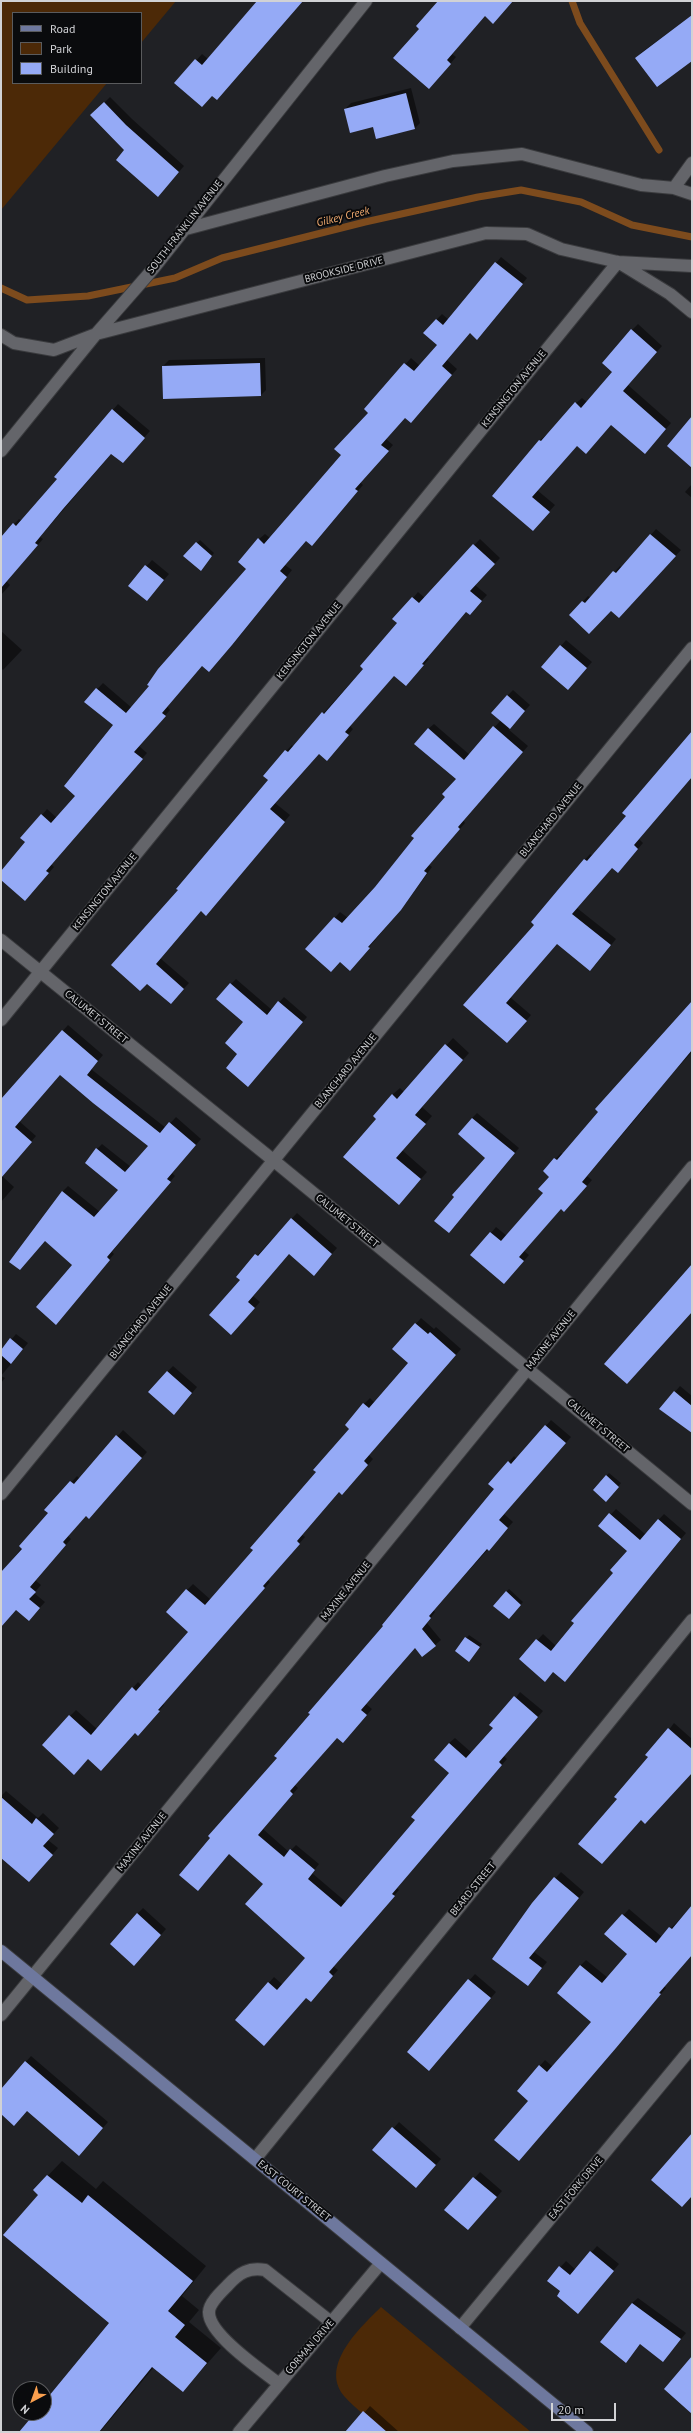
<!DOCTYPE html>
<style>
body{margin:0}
#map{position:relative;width:693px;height:2433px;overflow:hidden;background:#202125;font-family:"PT Sans",sans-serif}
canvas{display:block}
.frame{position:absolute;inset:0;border:2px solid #d1d2d5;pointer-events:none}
.legend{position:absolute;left:12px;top:12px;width:130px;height:72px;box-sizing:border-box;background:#0a0b0d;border:1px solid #5a5b5d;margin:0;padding:5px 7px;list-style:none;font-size:12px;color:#d1d2d5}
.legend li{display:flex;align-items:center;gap:8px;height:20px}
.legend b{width:20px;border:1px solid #5a5b5d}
.north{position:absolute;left:12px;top:2381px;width:40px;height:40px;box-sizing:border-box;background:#0a0b0d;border:1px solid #5a5b5d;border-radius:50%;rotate:221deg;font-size:11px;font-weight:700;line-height:16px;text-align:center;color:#d1d2d5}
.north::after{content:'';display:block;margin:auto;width:14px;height:18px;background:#fa9f4e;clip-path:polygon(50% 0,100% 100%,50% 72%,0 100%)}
.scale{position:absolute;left:551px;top:2403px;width:65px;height:18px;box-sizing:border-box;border:2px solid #d1d2d5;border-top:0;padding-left:5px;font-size:12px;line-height:14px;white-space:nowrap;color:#d1d2d5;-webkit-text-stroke:3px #0a0b0d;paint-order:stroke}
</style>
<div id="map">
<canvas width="693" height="2433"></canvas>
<div class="frame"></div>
<ul class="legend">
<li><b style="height:5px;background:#6e789e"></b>Road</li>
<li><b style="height:11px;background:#4c2907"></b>Park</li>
<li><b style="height:11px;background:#95aaf6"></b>Building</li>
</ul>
<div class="north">N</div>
<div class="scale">20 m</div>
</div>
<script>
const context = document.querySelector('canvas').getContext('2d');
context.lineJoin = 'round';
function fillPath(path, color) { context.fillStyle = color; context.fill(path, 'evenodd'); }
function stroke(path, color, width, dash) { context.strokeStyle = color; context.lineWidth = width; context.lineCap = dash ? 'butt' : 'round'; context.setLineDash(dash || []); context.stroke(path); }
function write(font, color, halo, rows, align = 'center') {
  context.font = font + ' "PT Sans",sans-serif'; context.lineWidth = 4; context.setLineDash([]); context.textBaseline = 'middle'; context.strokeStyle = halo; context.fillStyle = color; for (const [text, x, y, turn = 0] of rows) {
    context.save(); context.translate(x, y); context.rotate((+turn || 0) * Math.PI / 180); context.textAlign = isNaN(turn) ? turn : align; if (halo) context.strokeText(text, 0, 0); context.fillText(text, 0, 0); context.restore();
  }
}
const green = new Path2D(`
 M 1,1 L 176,1 L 141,43 L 141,13 L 13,13 L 13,83 L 107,83 L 1,210 Z
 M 381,2307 L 531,2432 L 386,2432 C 373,2421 355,2409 344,2396 C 319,2365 361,2327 381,2307 Z`);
const shadow = new Path2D(`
 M 258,1 L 302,1 L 213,95 L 176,83 L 202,54 L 208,59 Z
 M 439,1 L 513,1 L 485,15 L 452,54 L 456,57 L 435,82 Z
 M 692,15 L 692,60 L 636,58 L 642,52 Z
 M 411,88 L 420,123 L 415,128 L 373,126 L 345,109 L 351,103 Z
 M 110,97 L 132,119 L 184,166 L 163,190 L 92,115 Z
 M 501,257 L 527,278 L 483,333 L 470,332 L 447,360 L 457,369 L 416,416 L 405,417 L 386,439 L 393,445 L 360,482 L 363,485 L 318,539 L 312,545 L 307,540 L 285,565 L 292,570 L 238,638 L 203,665 L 167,706 L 170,710 L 139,746 L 147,753 L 51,864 L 54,867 L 31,894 L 1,879 L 1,872 L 27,842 L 42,815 L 47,809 L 57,818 L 77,796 L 114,725 L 85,702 L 103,683 L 132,708 L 247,569 L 259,539 L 265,534 L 270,538 L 342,455 L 370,413 L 365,409 L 411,358 L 420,366 L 438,345 L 436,320 L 442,314 L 449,320 Z
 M 638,324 L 662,346 L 628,385 L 671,423 L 650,447 L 612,424 L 577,445 L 537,490 L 555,505 L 538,524 L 494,496 L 540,440 L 546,435 L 547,436 L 576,403 L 582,398 L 587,402 L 614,372 L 632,330 Z
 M 265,358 L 266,390 L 261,395 L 163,366 L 169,360 Z
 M 118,404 L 150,431 L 128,456 L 112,453 L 40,537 L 43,539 L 6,581 L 10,585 L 1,595 L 1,538 L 19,519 L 22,521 L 58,479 L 56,476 Z
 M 692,484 L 692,498 L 685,492 Z
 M 656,529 L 681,550 L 625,611 L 611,610 L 570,615 L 588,596 L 591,598 L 620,566 L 622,568 Z
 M 480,539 L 500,558 L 475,585 L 487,595 L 475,608 L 467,611 L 426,657 L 429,659 L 411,679 L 395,675 L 350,726 L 353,729 L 332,754 L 319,753 L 275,803 L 290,815 L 212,909 L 202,910 L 160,958 L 189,983 L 176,997 L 147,983 L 179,890 L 269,780 L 286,751 L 292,745 L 293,747 L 364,668 L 398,623 L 413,598 L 418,592 L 425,598 Z
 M 200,540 L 214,553 L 203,567 L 184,556 Z
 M 152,560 L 169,574 L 147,600 L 129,586 Z
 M 1,631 L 22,650 L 3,670 L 1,668 Z
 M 566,640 L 592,662 L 573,683 L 561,646 Z
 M 513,690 L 530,705 L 508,729 L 528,746 L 463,820 L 465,823 L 429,865 L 432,867 L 406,903 L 355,964 L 306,949 L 340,912 L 348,918 L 375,888 L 447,797 L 457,779 L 428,729 L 434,724 L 470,755 L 501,720 L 507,696 Z
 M 692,731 L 692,775 L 639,839 L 643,843 L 623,866 L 612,867 L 577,908 L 616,939 L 596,964 L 590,969 L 557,943 L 510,997 L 531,1015 L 513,1036 L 464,1005 L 536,925 L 562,885 L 590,854 L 593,856 L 628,816 L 624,813 Z
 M 236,979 L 272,1010 L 284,997 L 307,1017 L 253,1080 L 239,1054 L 245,1022 L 231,984 Z
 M 692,1002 L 692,1052 L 647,1101 L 649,1103 L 587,1176 L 592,1180 L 570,1205 L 561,1208 L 524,1251 L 529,1255 L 510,1277 L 491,1233 L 496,1227 L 507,1236 L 544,1193 L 550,1176 L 544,1171 L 561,1153 L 563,1154 Z
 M 68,1025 L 103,1055 L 91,1069 L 166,1128 L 176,1117 L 201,1139 L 172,1173 L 175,1176 L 112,1252 L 114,1254 L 56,1324 L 74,1264 L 62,1192 L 68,1186 L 100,1212 L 120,1190 L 97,1149 L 102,1144 L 131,1167 L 150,1145 L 61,1074 L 19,1121 L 36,1136 L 2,1176 L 14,1187 L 1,1202 L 1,1108 L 12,1089 Z
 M 453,1038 L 469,1053 L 422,1107 L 432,1116 L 402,1150 L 427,1172 L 406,1196 L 377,1119 L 392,1095 L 400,1088 L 404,1092 Z
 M 477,1113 L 519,1148 L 454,1227 L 486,1157 L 472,1118 Z
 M 297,1213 L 337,1248 L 319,1269 L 289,1253 L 253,1296 L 260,1302 L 237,1328 L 241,1280 L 237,1277 Z
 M 421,1318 L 434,1329 L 436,1327 L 461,1349 L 369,1455 L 373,1459 L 348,1488 L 339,1491 L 301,1534 L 305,1537 L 268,1580 L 270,1582 L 163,1704 L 164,1705 L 144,1729 L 135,1732 L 107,1764 L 70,1716 L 76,1710 L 97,1729 L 138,1682 L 142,1686 L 190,1631 L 187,1590 L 193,1584 L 211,1600 L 254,1550 L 351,1429 L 364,1404 L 370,1398 L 375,1403 L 409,1363 L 394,1349 Z
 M 16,1334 L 28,1343 L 1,1376 L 5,1378 L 1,1383 L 1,1352 Z
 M 173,1366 L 197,1387 L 180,1408 L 167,1372 Z
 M 680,1386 L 692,1396 L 692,1432 L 660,1409 Z
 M 551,1420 L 571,1437 L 504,1514 L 513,1522 L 433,1610 L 435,1612 L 427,1623 L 441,1640 L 435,1645 L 415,1647 L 366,1704 L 372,1709 L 348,1737 L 337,1737 L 295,1785 L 298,1788 L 263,1829 L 289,1852 L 296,1845 L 319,1864 L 312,1873 L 346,1902 L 416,1820 L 451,1773 L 449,1743 L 455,1738 L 472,1753 L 494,1728 L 520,1692 L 543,1711 L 504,1756 L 507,1759 L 397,1888 L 399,1890 L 333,1966 L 338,1970 L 316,1995 L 306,1997 L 264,2045 L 236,2020 L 274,1977 L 283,1985 L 307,1958 L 264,1884 L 229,1853 L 278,1758 L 496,1489 L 490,1483 L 514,1456 L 517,1459 Z
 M 123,1430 L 147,1452 L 95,1512 L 86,1515 L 68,1536 L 71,1539 L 35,1580 L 41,1585 L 34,1593 L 45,1602 L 34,1614 L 16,1609 L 1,1626 L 1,1574 L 49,1513 L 46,1510 L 77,1476 L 80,1479 Z
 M 609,1473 L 621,1483 L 609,1498 L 606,1476 Z
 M 616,1509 L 645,1534 L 664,1514 L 686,1533 L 565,1681 L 553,1671 L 520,1659 L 543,1634 L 556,1646 L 614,1573 L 628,1551 L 600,1526 Z
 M 509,1589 L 523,1602 L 511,1615 L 506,1592 Z
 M 469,1635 L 482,1644 L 471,1658 L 456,1651 Z
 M 674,1723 L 692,1739 L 692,1771 L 618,1799 Z
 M 6,1791 L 38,1818 L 43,1813 L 59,1828 L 48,1840 L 58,1848 L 35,1875 L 1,1856 L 1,1796 Z
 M 561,1872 L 584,1892 L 534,1952 L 547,1962 L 528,1985 L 493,1959 L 532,1904 Z
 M 692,1907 L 692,1954 L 664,1986 L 666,1988 L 622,2041 L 524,2154 L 529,2100 L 518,2091 L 545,2060 L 553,2067 L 593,2021 L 580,1966 L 586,1960 L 608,1978 L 628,1954 L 606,1934 L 629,1909 L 662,1937 Z
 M 143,1908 L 166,1929 L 140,1959 L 137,1914 Z
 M 475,1974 L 496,1992 L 435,2064 L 441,2012 Z
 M 31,2056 L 108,2122 L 85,2149 L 28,2110 L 1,2113 L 1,2090 Z
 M 399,2122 L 441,2159 L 422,2181 L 374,2150 Z
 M 62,2161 L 96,2189 L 103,2181 L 206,2266 L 182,2296 L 199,2310 L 189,2322 L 221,2348 L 183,2391 L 154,2367 L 100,2432 L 21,2432 L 36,2413 L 44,2413 L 44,2403 L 111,2322 L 40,2195 L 34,2190 Z
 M 480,2172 L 502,2191 L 474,2223 L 446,2210 Z
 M 597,2246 L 619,2264 L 583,2307 L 548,2281 L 566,2261 L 576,2270 Z
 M 638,2298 L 686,2333 L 668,2355 L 641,2343 L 631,2356 L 632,2303 Z
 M 370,2406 L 399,2432 L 348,2432 Z`);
const stream = new Path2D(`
 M 572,1 L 580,23 L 659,150
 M 1,288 L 27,300 L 88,296 L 175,278 L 222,258 L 365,222 L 478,197 L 521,190 L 581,202 L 632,225 L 692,237`);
const building = new Path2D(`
 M 257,1 L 303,1 L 217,100 L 212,96 L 202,107 L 174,83 L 195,59 L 202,65 Z
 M 438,1 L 513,1 L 493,24 L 485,16 L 447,60 L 451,64 L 429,89 L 393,58 L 419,29 L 416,26 Z
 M 692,15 L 692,61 L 657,87 L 635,58 Z
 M 406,93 L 415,129 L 376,139 L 373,127 L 350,133 L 344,109 Z
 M 104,102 L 126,125 L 179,172 L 158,197 L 116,160 L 124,150 L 90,115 Z
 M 495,262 L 523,284 L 477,340 L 470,333 L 442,366 L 452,375 L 411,423 L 405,418 L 381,445 L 389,451 L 355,489 L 358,491 L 312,546 L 306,541 L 280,571 L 287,577 L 232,645 L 209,672 L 202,666 L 162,713 L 166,716 L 134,752 L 143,759 L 46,871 L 49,873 L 25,901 L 1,880 L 1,871 L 25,842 L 20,838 L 41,814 L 51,823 L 75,796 L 64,786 L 113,725 L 84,702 L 96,688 L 126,713 L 149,686 L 147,685 L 158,669 L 246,569 L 238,562 L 258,538 L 264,544 L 341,455 L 334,449 L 368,413 L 364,409 L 404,363 L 414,371 L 437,345 L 423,333 L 436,319 L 443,325 Z
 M 631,329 L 657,352 L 623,391 L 666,429 L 645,454 L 611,425 L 586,454 L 577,446 L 532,497 L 550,512 L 533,531 L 492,496 L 539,440 L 541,441 L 575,402 L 581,408 L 612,372 L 602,363 Z
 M 260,363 L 261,396 L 163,399 L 162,366 Z
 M 112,409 L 145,438 L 123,463 L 111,454 L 63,509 L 35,543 L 38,545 L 1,588 L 1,537 L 13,523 L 16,526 L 57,479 L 54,477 Z
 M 692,416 L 692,468 L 667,446 Z
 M 650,534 L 676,556 L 619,618 L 611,611 L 589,634 L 569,615 L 582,601 L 585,603 L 613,571 L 616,573 Z
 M 196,542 L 212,556 L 201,571 L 183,556 Z
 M 473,544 L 495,564 L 470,591 L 482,601 L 470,615 L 466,612 L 422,664 L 424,665 L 406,686 L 394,676 L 345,732 L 349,735 L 327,761 L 319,754 L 270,809 L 285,822 L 206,916 L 201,911 L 156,964 L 184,989 L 171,1004 L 147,984 L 140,991 L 111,965 L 178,890 L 176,889 L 268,780 L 263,776 L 285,750 L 288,752 L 322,712 L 324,714 L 363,669 L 360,666 L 397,623 L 392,619 L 412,597 L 419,603 Z
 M 145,565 L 164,580 L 147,601 L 128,586 Z
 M 560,645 L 587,668 L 568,690 L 541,667 Z
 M 507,695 L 525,711 L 510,729 L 491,713 Z
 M 493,726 L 523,752 L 458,827 L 460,829 L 424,871 L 427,873 L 401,910 L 368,947 L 370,948 L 350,971 L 340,962 L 331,972 L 305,949 L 334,917 L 342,923 L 375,887 L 414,838 L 411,836 L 445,797 L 442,794 L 456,779 L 414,744 L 428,728 L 464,760 Z
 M 692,731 L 692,777 L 634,845 L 638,849 L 618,873 L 612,868 L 572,914 L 611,945 L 590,971 L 557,944 L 506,1003 L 527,1021 L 507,1043 L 463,1005 L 534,925 L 531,922 L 562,885 L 584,859 L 587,861 L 626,816 L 622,813 Z
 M 230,983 L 267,1015 L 278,1001 L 303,1022 L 248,1087 L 226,1068 L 237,1054 L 225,1043 L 243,1022 L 216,999 Z
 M 692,1001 L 692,1050 L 582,1182 L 587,1186 L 564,1212 L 561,1209 L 519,1257 L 524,1261 L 504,1284 L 470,1255 L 490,1232 L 501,1241 L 543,1193 L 538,1189 L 549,1177 L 543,1171 L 554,1158 L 557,1160 L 598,1112 L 595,1109 Z
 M 62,1030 L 98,1061 L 87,1075 L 160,1133 L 169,1122 L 196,1145 L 167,1179 L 171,1182 L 107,1257 L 110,1260 L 56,1325 L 36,1307 L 72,1265 L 45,1241 L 20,1270 L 9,1262 L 62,1191 L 94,1217 L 118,1190 L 85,1163 L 96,1148 L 125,1172 L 148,1146 L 93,1103 L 60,1075 L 15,1127 L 32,1142 L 1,1178 L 1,1099 Z
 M 445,1044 L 463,1060 L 415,1115 L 426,1124 L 396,1158 L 421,1179 L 399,1205 L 343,1157 L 376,1119 L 373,1116 L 392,1094 L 397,1099 Z
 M 472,1118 L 515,1153 L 449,1233 L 434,1221 L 454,1197 L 452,1195 L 485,1158 L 458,1134 Z
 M 291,1218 L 332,1254 L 314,1276 L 289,1254 L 248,1302 L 255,1308 L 231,1335 L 209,1315 L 240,1280 L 236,1277 L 255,1254 L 258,1256 Z
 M 692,1264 L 692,1312 L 627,1384 L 604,1364 Z
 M 415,1323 L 428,1334 L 430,1332 L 456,1355 L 364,1461 L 368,1465 L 342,1495 L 339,1492 L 297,1541 L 300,1544 L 263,1586 L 265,1588 L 158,1710 L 160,1711 L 138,1736 L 135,1733 L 101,1771 L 88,1759 L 74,1775 L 42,1745 L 69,1715 L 91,1735 L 132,1687 L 136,1691 L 188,1632 L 166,1612 L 186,1589 L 205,1605 L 253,1550 L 250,1548 L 316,1472 L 313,1470 L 349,1429 L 345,1425 L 363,1403 L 369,1408 L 408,1363 L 392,1349 Z
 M 10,1338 L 23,1349 L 11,1364 L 1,1355 L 1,1350 Z
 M 167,1371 L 192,1393 L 174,1415 L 148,1392 Z
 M 674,1391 L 692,1406 L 692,1433 L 659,1409 Z
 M 545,1425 L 566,1443 L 499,1520 L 508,1528 L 489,1551 L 487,1549 L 429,1616 L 431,1618 L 422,1629 L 436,1646 L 422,1657 L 415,1648 L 361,1710 L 367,1715 L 343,1743 L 337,1738 L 290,1791 L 293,1794 L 258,1835 L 284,1857 L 290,1849 L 315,1870 L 308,1879 L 341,1907 L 415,1820 L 411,1817 L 449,1773 L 434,1760 L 449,1743 L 466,1758 L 493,1728 L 489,1725 L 514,1696 L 538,1717 L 499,1762 L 502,1765 L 392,1894 L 395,1896 L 329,1972 L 333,1976 L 311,2002 L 306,1998 L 264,2046 L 235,2020 L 268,1982 L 277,1990 L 305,1958 L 245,1904 L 263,1884 L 229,1854 L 198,1891 L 179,1875 L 210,1838 L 208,1836 L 277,1758 L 274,1756 L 310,1714 L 308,1713 L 383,1626 L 382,1625 L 494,1489 L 488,1484 L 508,1461 L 511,1464 Z
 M 116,1435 L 142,1458 L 89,1519 L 86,1516 L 63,1542 L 66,1545 L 30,1587 L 36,1592 L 29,1599 L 40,1608 L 29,1621 L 16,1610 L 1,1627 L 1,1572 L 22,1549 L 19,1546 L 48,1513 L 44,1510 L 70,1481 L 74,1484 Z
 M 606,1475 L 619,1487 L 606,1502 L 593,1490 Z
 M 609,1513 L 640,1540 L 658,1519 L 681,1539 L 565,1682 L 553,1672 L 545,1682 L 519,1659 L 536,1639 L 551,1651 L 574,1623 L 571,1621 L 613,1573 L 610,1570 L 627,1551 L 598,1526 Z
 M 506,1591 L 521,1605 L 509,1619 L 493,1606 Z
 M 465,1637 L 480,1647 L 469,1662 L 455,1651 Z
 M 668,1728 L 692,1749 L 692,1773 L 645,1824 L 641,1820 L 602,1864 L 578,1844 L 617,1799 L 614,1797 L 648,1757 L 645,1755 Z
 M 1,1797 L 32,1824 L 36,1818 L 54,1834 L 43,1846 L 53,1855 L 29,1882 L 1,1858 Z
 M 554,1877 L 579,1898 L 529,1958 L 542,1968 L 528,1986 L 492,1959 L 532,1903 Z
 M 692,1905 L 692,1955 L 659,1993 L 661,1994 L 616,2048 L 519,2161 L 494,2140 L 528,2101 L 517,2091 L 539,2065 L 547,2072 L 591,2022 L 557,1993 L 580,1965 L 602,1983 L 627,1954 L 604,1934 L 622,1914 L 656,1943 L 669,1927 L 672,1929 Z
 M 137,1913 L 161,1935 L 134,1966 L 110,1944 Z
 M 468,1979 L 491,1998 L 429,2071 L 407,2052 Z
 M 25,2061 L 103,2128 L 79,2156 L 27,2111 L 14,2126 L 1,2114 L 1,2089 Z
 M 392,2127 L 436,2165 L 416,2188 L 372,2150 Z
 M 692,2133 L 692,2196 L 682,2207 L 651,2180 Z
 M 47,2175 L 82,2203 L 88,2195 L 193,2281 L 168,2311 L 185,2325 L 175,2337 L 207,2363 L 183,2392 L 152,2367 L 99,2432 L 19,2432 L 35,2413 L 44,2413 L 44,2402 L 109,2323 L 3,2235 L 38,2195 L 33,2190 Z
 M 473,2177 L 497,2197 L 468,2230 L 444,2210 Z
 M 590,2251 L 614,2271 L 578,2314 L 557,2296 L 560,2291 L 547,2281 L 559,2266 L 570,2275 Z
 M 632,2303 L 681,2339 L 663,2362 L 640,2344 L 626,2363 L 600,2342 Z
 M 692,2356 L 692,2414 L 664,2389 Z
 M 363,2411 L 387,2432 L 345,2432 Z`);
const minor = new Path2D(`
 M 674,188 L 692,163
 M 182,230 L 385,176 L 453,161 L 522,154 L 641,185 L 674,188 L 692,194
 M 1,335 L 14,343 L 54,350 L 96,334 L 486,233 L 527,234 L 561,249 L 618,262 L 692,266
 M 1,451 L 96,334 L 153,269 L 366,1
 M 1,940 L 273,1160 L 692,1504
 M 1,1020 L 618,262 L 670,294 L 692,312
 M 1,1494 L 692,648
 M 1,2015 L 692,1167
 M 255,2159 L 692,1620
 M 460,2328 L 692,2047
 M 278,2383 C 261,2370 208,2334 209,2312 C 209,2303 222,2291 228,2285 C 239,2273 249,2267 265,2270 L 331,2322
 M 239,2432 L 381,2263`);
const major = new Path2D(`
 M 1,1951 L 587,2432`);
const streetNames = [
 ["SOUTH FRANKLIN AVENUE",185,227,-52],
 ["BROOKSIDE DRIVE",344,270,-14],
 ["KENSINGTON AVENUE",514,389,-51],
 ["KENSINGTON AVENUE",309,641,-51],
 ["BLANCHARD AVENUE",551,820,-51],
 ["KENSINGTON AVENUE",105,892,-51],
 ["CALUMET STREET",96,1017,39],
 ["BLANCHARD AVENUE",346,1071,-51],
 ["CALUMET STREET",347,1221,39],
 ["BLANCHARD AVENUE",141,1322,-51],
 ["MAXINE AVENUE",551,1340,-51],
 ["CALUMET STREET",598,1426,40],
 ["MAXINE AVENUE",346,1591,-51],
 ["MAXINE AVENUE",142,1842,-51],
 ["BEARD STREET",473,1889,-51],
 ["EAST FORK DRIVE",576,2188,-50],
 ["EAST COURT STREET",294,2191,39],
 ["GORMAN DRIVE",310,2347,-49]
];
const waterNames = [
 ["Gilkey Creek",343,217,-14]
];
fillPath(green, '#4c2907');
fillPath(shadow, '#0007');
stroke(stream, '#7d4b1d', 7);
fillPath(building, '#95aaf6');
stroke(minor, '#3a3b3e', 14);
stroke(major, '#3a3b3e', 14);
stroke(minor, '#64656a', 12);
stroke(major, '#6e789e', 12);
write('10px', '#d1d2d5', '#0a0b0d', streetNames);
write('italic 11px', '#f6ae72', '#0a0b0d', waterNames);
</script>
